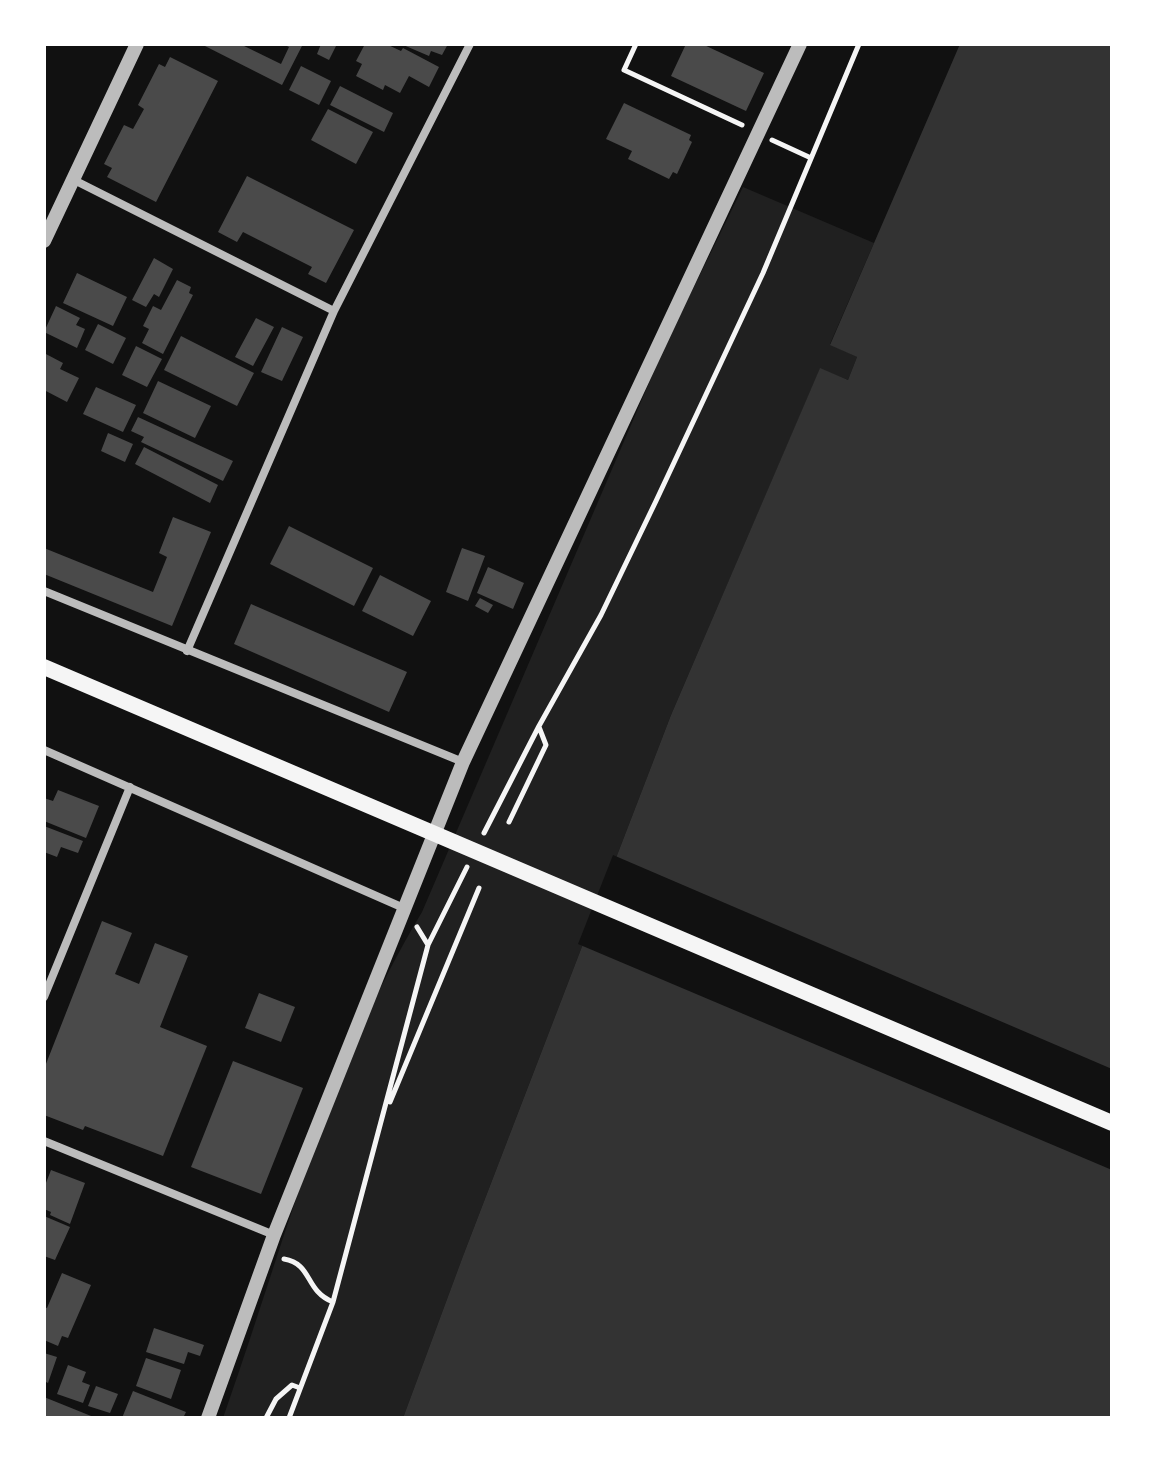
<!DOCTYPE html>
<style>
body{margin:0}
#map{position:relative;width:1156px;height:1462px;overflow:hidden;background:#111;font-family:"Alegreya Sans",sans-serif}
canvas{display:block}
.frame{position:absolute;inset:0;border:46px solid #fff;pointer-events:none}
</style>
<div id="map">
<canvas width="1156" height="1462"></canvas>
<div class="frame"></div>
</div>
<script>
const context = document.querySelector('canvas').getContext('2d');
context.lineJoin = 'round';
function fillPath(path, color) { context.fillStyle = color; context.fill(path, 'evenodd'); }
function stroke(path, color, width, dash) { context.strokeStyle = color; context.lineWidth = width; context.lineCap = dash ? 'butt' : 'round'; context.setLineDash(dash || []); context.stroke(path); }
const green = new Path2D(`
 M 743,187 L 874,243 L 830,344 L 857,357 L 848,380 L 820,369 L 671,715 L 463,1256 L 403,1418 L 223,1418 C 284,1247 327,1069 422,912 L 664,348 Z`);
const water = new Path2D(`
 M 960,44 L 1112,44 L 1112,1418 L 403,1418 L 463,1256 L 671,715 L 820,368 L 848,380 L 857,357 L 830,345 Z`);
const pier = new Path2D(`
 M 613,855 L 1112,1069 L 1112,1170 L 578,944 Z`);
const building = new Path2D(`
 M 201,44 L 240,44 L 281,64 L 289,47 L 283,44 L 303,44 L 282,85 Z
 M 321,44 L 337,44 L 329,60 L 317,54 Z
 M 365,44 L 386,44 L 401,51 L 403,48 L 439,67 L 429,87 L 409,76 L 400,93 L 385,85 L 383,90 L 356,76 L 362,64 L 356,61 Z
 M 401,44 L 448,44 L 442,55 L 431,51 L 429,56 Z
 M 686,44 L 702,44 L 764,73 L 746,111 L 671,76 Z
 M 170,57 L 218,81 L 156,202 L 107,177 L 112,168 L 104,164 L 124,125 L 133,129 L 144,109 L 138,105 L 159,64 L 165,67 Z
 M 301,66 L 331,81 L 319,105 L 289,90 Z
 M 340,86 L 393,113 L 384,132 L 330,105 Z
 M 624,103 L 691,135 L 689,140 L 692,142 L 677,174 L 673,172 L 669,179 L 628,159 L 632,151 L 606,139 Z
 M 328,109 L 373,132 L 356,164 L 311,140 Z
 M 247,176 L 354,230 L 326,283 L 308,274 L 312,267 L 243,232 L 237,242 L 218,232 Z
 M 154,258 L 173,269 L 159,297 L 154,294 L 146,307 L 132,300 Z
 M 77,273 L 127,297 L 113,326 L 63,303 Z
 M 177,280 L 191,287 L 189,293 L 193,295 L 163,354 L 142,343 L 149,329 L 143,326 L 153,306 L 161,310 Z
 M 56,306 L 80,318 L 76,325 L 85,329 L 77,348 L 44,332 Z
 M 256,318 L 274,327 L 253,366 L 235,357 Z
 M 98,324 L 126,338 L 113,364 L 85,350 Z
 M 282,327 L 303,337 L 282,381 L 261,372 Z
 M 181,336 L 254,373 L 237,406 L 164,370 Z
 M 136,346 L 162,359 L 147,387 L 122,375 Z
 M 44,353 L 63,363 L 60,369 L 79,378 L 67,402 L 44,390 Z
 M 158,381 L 211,406 L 195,438 L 143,413 Z
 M 96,387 L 136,405 L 123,432 L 83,414 Z
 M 138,417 L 233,461 L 223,481 L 141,442 L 144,437 L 131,431 Z
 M 108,433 L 133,444 L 125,462 L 101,451 Z
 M 144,447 L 218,485 L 210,503 L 135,464 Z
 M 173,517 L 211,532 L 172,626 L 44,574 L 44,548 L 153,592 L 167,557 L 159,553 Z
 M 289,526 L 373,568 L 354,606 L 270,564 Z
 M 462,548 L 485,556 L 468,601 L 446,592 Z
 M 488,567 L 524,583 L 513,609 L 477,593 Z
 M 380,575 L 431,601 L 413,636 L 362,611 Z
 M 480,598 L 493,605 L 488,613 L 475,606 Z
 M 251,604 L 407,672 L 389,712 L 234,644 Z
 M 58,790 L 99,806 L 86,838 L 44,821 L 44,798 L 53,801 Z
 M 44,826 L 83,841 L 78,853 L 61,847 L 57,857 L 44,852 Z
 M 102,921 L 132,933 L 115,974 L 139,984 L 155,943 L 188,956 L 160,1027 L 207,1046 L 163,1156 L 85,1126 L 83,1130 L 44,1115 L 44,1069 Z
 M 259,993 L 295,1007 L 281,1042 L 245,1028 Z
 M 233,1061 L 303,1088 L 261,1194 L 191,1167 Z
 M 51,1170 L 85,1183 L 70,1224 L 50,1215 L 51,1212 L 44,1209 L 44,1188 Z
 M 44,1216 L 70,1227 L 55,1260 L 44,1256 Z
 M 62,1273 L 91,1285 L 68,1338 L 62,1336 L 58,1346 L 44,1340 L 44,1307 L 47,1308 Z
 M 154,1328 L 204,1345 L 200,1356 L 188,1352 L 184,1364 L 146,1352 Z
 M 44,1353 L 57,1357 L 48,1383 L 44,1381 Z
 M 146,1358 L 181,1370 L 171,1399 L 136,1386 Z
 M 68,1365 L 86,1372 L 82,1382 L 90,1385 L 83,1403 L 57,1394 Z
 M 96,1386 L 118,1394 L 110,1413 L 88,1406 Z
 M 133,1391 L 186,1412 L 183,1418 L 122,1418 Z
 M 44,1397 L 96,1418 L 44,1418 Z`);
const path = new Path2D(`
 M 636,44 L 624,70 L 742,125
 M 772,140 L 811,158
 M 509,822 L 546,745 L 539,727
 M 484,833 L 539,726 L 601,615 L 656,501 L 763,273 L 859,44
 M 428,945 L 467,867
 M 390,1102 L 479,888
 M 284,1259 C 313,1264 304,1290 333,1302
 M 266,1418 L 276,1399 L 292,1385 L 300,1388
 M 289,1418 L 333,1302 L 428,945 L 417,927`);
const minor = new Path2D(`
 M 72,179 L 334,311
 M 44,591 L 463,762
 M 187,651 L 334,311 L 470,44
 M 44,750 L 406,909
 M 44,997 L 130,787
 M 44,1141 L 274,1235`);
const tertiary = new Path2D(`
 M 44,241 L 137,44
 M 208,1418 L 274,1235 L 463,762 L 800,44`);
const secondary = new Path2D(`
 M 44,667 L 1112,1123`);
fillPath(green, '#202020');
fillPath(water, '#333');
fillPath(pier, '#111');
fillPath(building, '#4a4a4a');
stroke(path, '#f5f5f5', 5);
stroke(minor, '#bcbcbc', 8);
stroke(tertiary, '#bcbcbc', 14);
stroke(secondary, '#f5f5f5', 16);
</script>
